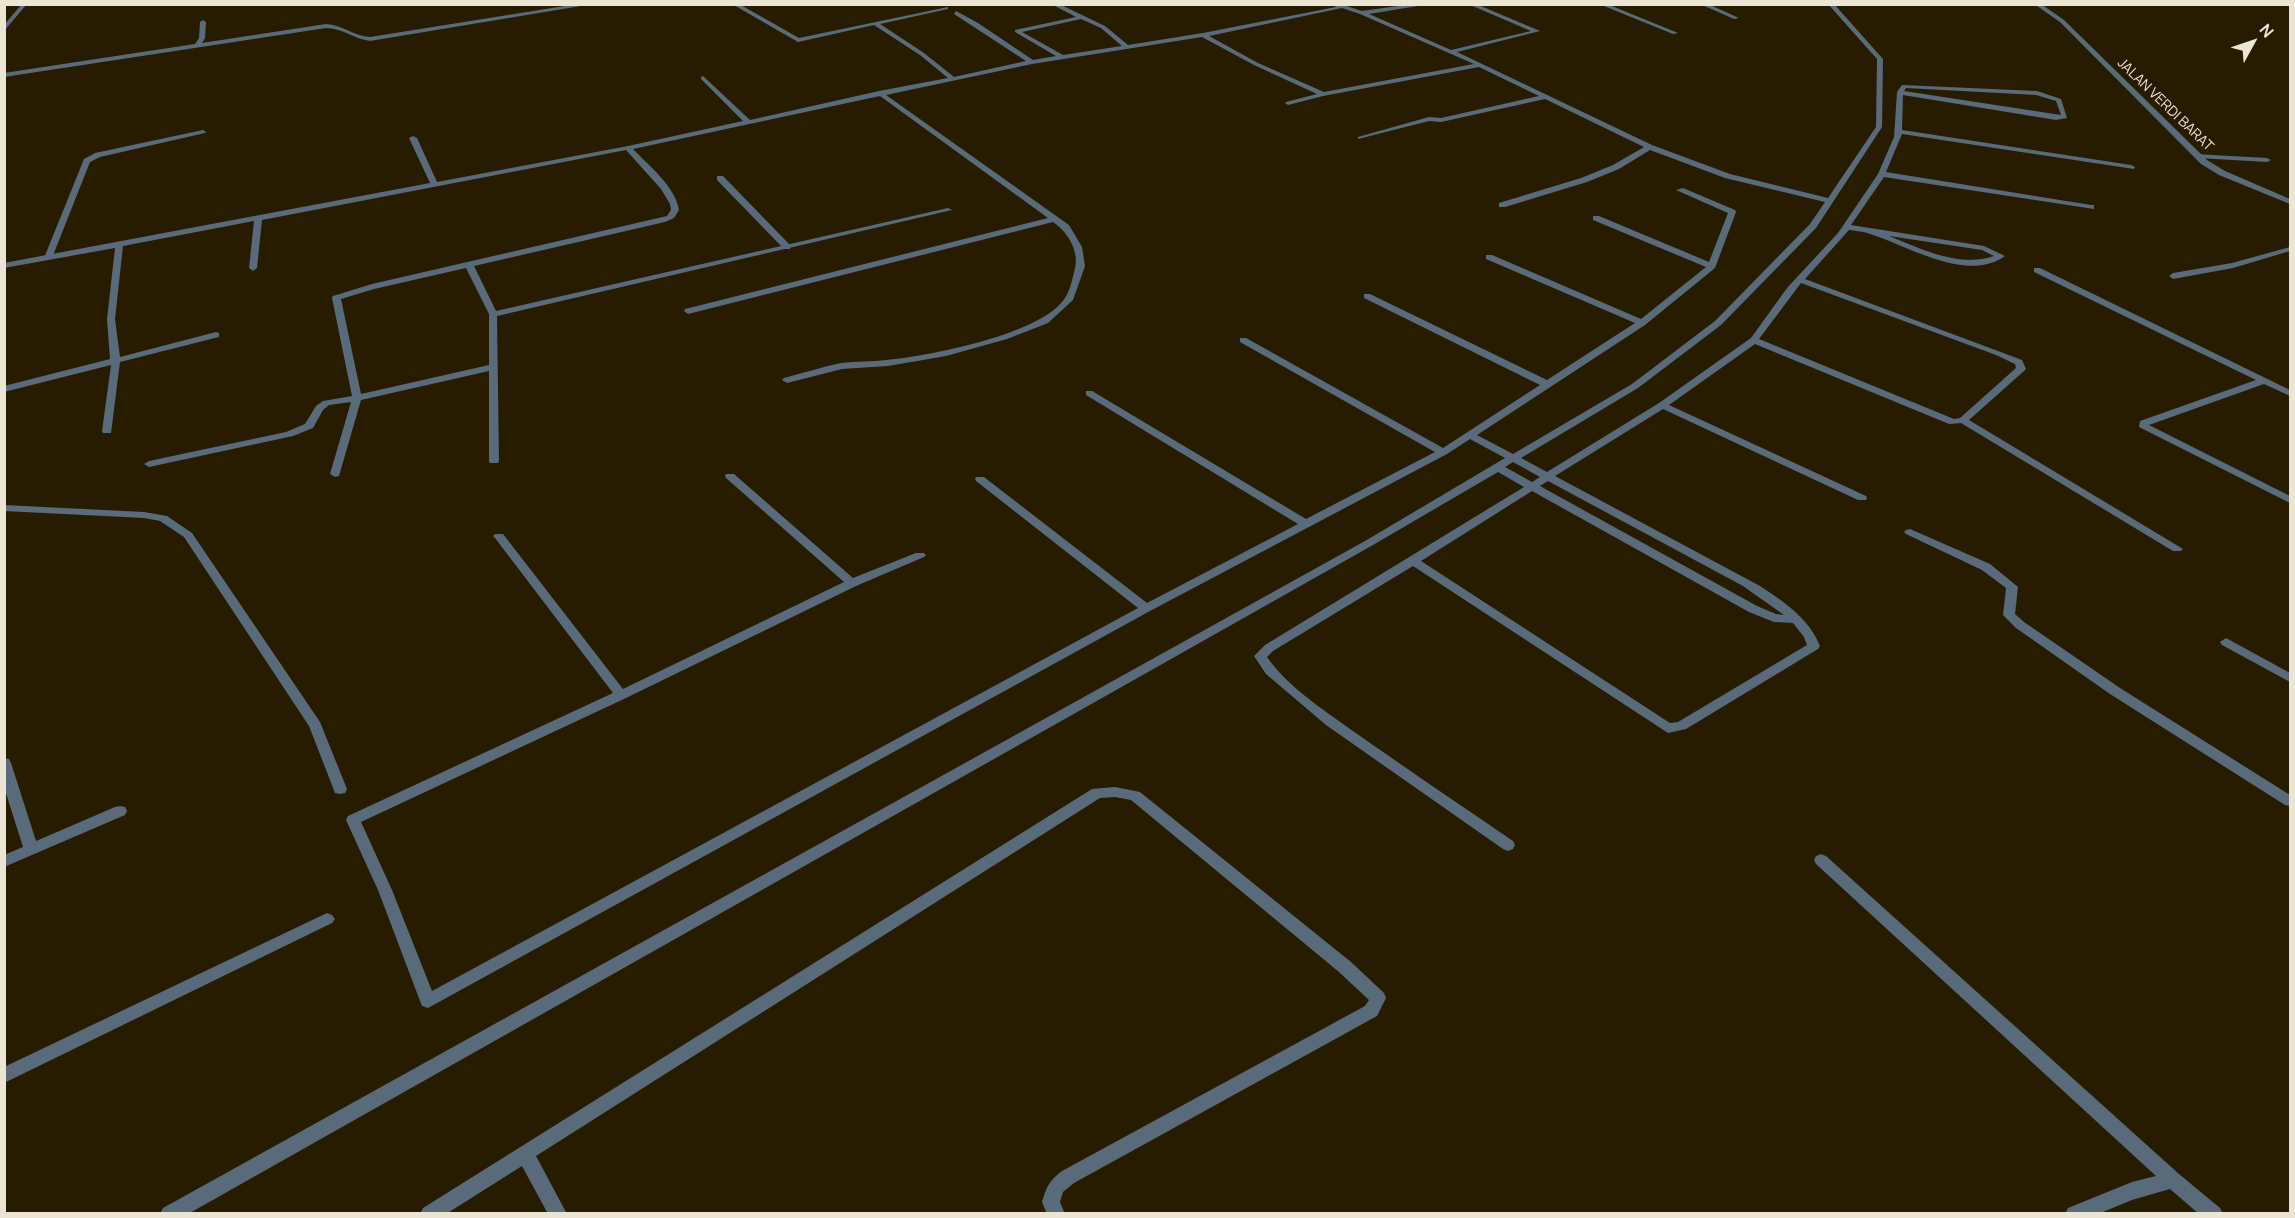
<!DOCTYPE html>
<style>
body{margin:0}
#map{position:relative;width:2295px;height:1218px;overflow:hidden;background:#271c00;font-family:Manrope,sans-serif}
canvas{display:block}
.frame{position:absolute;inset:0;border:6px solid #ece5d4;pointer-events:none}
.north{position:absolute;left:2223px;top:12px;width:60px;height:60px;-webkit-text-stroke:4px #271c00;paint-order:stroke;rotate:50deg;font-size:16px;font-weight:700;line-height:24px;text-align:center;color:#ece5d4}
.north::after{content:'';display:block;margin:auto;width:21px;height:27px;background:#ece5d4;clip-path:polygon(50% 0,100% 100%,50% 72%,0 100%)}
</style>
<div id="map">
<canvas width="2295" height="1218"></canvas>
<div class="frame"></div>
<div class="north">N</div>
</div>
<script>
const context = document.querySelector('canvas').getContext('2d');
context.lineJoin = 'round';
function fillPath(path, color) { context.fillStyle = color; context.fill(path, 'evenodd'); }
function write(font, color, halo, rows, align = 'center') {
  context.font = font + ' Manrope,sans-serif'; context.lineWidth = 4.5; context.setLineDash([]); context.textBaseline = 'middle'; context.strokeStyle = halo; context.fillStyle = color; for (const [text, x, y, turn = 0] of rows) {
    context.save(); context.translate(x, y); context.rotate((+turn || 0) * Math.PI / 180); context.textAlign = isNaN(turn) ? turn : align; if (halo) context.strokeText(text, 0, 0); context.fillText(text, 0, 0); context.restore();
  }
}
const service = new Path2D(`
 M 203,130 L 206,132 L 205,133 L 100,157 L 90,162 L 52,258 L 45,260 L 44,258 L 84,159 L 95,153 Z
 M 2195,154 L 2267,158 L 2271,160 L 2267,162 L 2198,158 L 2194,156 Z
 M 717,176 L 723,176 L 790,245 L 790,249 L 784,249 L 717,180 Z`);
const minor = new Path2D(`
 M 22,4 L 27,4 L 4,31 L 4,25 Z
 M 577,4 L 593,4 L 370,41 C 354,39 342,28 326,28 L 4,77 L 4,73 L 195,44 L 199,38 L 200,22 L 203,20 L 206,22 L 205,38 L 202,43 L 326,24 C 342,25 354,36 370,37 Z
 M 732,4 L 739,4 L 799,38 L 948,7 L 948,9 L 880,24 L 924,53 L 954,77 L 1026,61 L 954,14 L 956,11 L 978,23 L 1033,60 L 1056,56 L 1015,32 L 1015,30 L 1076,17 L 1051,4 L 1059,4 L 1105,26 L 1128,45 L 1203,33 L 1336,7 L 1331,4 L 1340,4 L 1362,11 L 1412,4 L 1430,4 L 1369,14 L 1451,50 L 1531,31 L 1468,4 L 1476,4 L 1540,31 L 1457,52 L 1652,145 L 1730,174 L 1828,198 L 1876,127 L 1877,59 L 1828,4 L 1834,4 L 1883,59 L 1882,127 L 1816,228 L 1721,325 L 1638,388 L 1521,458 L 1547,472 L 1659,403 L 1751,338 L 1787,288 L 1838,233 L 1878,174 L 1894,137 L 1897,92 L 1902,85 L 2037,91 L 2061,99 L 2067,118 L 2056,120 L 1903,95 L 1902,130 L 2131,165 L 2135,167 L 2134,169 L 1902,134 L 1886,172 L 2091,205 L 2094,205 L 2094,209 L 1884,177 L 1851,225 L 1984,246 L 2005,256 C 1966,284 1905,244 1867,233 C 1861,231 1855,231 1849,230 L 1805,279 L 2022,360 L 2026,369 L 2024,371 L 1969,420 L 2183,549 L 2181,551 L 2173,551 L 1961,423 L 1949,424 L 1755,344 L 1669,405 L 1866,496 L 1867,498 L 1866,500 L 1858,500 L 1663,409 L 1555,476 L 1760,586 C 1784,602 1809,618 1820,646 L 1818,649 L 1686,729 L 1668,733 L 1413,566 L 1273,651 L 1267,657 C 1287,686 1321,708 1350,729 C 1404,767 1459,804 1513,841 L 1515,845 L 1513,849 L 1508,851 L 1503,849 L 1326,725 L 1266,674 L 1254,656 L 1265,645 L 1524,487 L 1498,472 L 1373,545 L 188,1214 L 160,1214 L 163,1208 L 1365,541 L 1505,458 L 1470,439 L 1447,454 L 1150,611 L 428,1008 L 422,1006 L 420,1001 L 378,890 L 346,820 L 348,816 L 613,693 L 495,538 L 493,536 L 495,534 L 503,534 L 623,689 L 844,582 L 726,478 L 725,476 L 726,474 L 734,474 L 853,578 L 916,553 L 924,553 L 926,555 L 924,557 L 856,586 L 626,698 L 361,822 L 392,890 L 432,991 L 1138,608 L 976,481 L 975,479 L 976,477 L 984,477 L 1147,603 L 1298,524 L 1086,395 L 1086,391 L 1092,391 L 1306,519 L 1435,452 L 1240,342 L 1240,338 L 1246,338 L 1443,448 L 1540,385 L 1364,298 L 1364,294 L 1370,294 L 1547,380 L 1635,323 L 1486,259 L 1486,255 L 1492,255 L 1641,319 L 1706,267 L 1593,220 L 1593,216 L 1599,216 L 1709,262 L 1728,213 L 1676,190 L 1683,188 L 1735,210 L 1736,212 L 1715,268 L 1645,325 L 1477,435 L 1513,454 L 1632,384 L 1715,321 L 1810,224 L 1825,202 L 1725,178 L 1650,150 L 1619,169 L 1587,182 L 1505,207 L 1499,207 L 1499,203 L 1581,178 L 1613,165 L 1644,147 L 1545,99 L 1441,122 L 1429,121 L 1358,139 L 1358,137 L 1429,117 L 1441,118 L 1539,96 L 1479,67 L 1323,96 L 1288,105 L 1285,103 L 1286,102 L 1317,94 L 1254,65 L 1202,37 L 1032,64 L 886,95 L 1069,225 L 1082,247 L 1085,266 L 1073,300 L 1048,323 L 1007,339 L 946,356 L 888,366 L 842,369 L 787,383 L 782,380 L 784,378 C 803,373 822,367 841,363 C 856,361 872,362 887,360 C 928,356 1043,334 1065,298 C 1070,291 1072,280 1074,272 C 1081,253 1068,232 1053,222 L 688,314 L 684,311 L 685,309 L 1048,218 L 880,96 L 633,149 C 649,166 675,186 679,210 L 674,218 L 665,222 L 474,266 L 496,311 L 948,208 L 952,210 L 497,316 L 499,461 L 498,463 L 490,463 L 489,461 L 489,371 L 361,400 L 339,476 L 335,477 L 330,474 L 351,402 L 329,405 L 323,410 L 313,428 L 293,436 L 149,467 L 144,464 L 149,461 L 286,432 L 305,424 L 316,406 L 323,401 L 352,396 L 332,298 L 333,296 L 372,284 L 667,216 L 671,210 L 670,204 L 661,189 L 626,150 L 262,220 L 257,268 L 253,271 L 249,268 L 254,221 L 123,246 L 115,319 L 120,357 L 216,332 L 219,333 L 219,337 L 120,362 L 111,433 L 103,433 L 102,431 L 111,365 L 4,392 L 4,386 L 110,359 L 107,319 L 115,248 L 4,268 L 4,263 L 430,183 L 409,138 L 413,136 L 417,138 L 437,182 L 628,146 L 743,121 L 701,79 L 701,77 L 703,76 L 750,120 L 879,91 L 948,78 L 920,55 L 874,25 L 798,42 ZM 1342,8 L 1360,14 L 1474,64 L 1324,92 L 1258,63 L 1209,36 ZM 1081,19 L 1101,28 L 1122,46 L 1063,55 L 1022,32 ZM 1906,88 L 2036,95 L 2056,101 L 2061,115 L 1904,91 ZM 1889,236 L 1982,250 L 1994,256 C 1959,268 1922,249 1889,236 ZM 466,268 L 489,314 L 489,365 L 361,394 L 341,299 L 374,289 ZM 1801,283 L 1996,355 L 2015,364 L 2016,368 L 1960,418 L 1954,419 L 1759,339 ZM 1513,462 L 1540,477 L 1532,482 L 1505,467 ZM 1548,481 L 1743,586 L 1784,615 L 1776,614 L 1757,606 L 1540,486 ZM 1532,491 L 1749,612 L 1774,622 L 1793,623 L 1804,637 L 1807,645 L 1678,722 L 1670,723 L 1421,561 Z
 M 1599,4 L 1607,4 L 1678,33 L 1673,34 Z
 M 1700,4 L 1708,4 L 1739,18 L 1734,19 Z
 M 2034,4 L 2041,4 L 2064,20 L 2207,160 L 2225,171 L 2290,199 L 2290,204 L 2219,175 L 2201,164 L 2060,22 Z
 M 2290,247 L 2290,251 L 2233,268 L 2173,279 L 2169,276 L 2173,273 L 2232,263 Z
 M 2034,268 L 2040,268 L 2290,390 L 2290,396 L 2264,384 L 2149,425 L 2290,496 L 2290,503 L 2139,427 L 2140,421 L 2256,380 L 2034,272 Z
 M 4,505 L 144,512 L 167,516 L 192,533 L 320,722 L 347,789 L 345,793 L 340,794 L 335,793 L 309,726 L 184,537 L 160,521 L 144,518 L 4,511 Z
 M 1910,529 L 1990,564 L 2018,587 L 2015,614 L 2024,622 L 2120,688 L 2290,795 L 2290,806 L 2285,805 L 2110,694 L 2016,628 L 2003,615 L 2006,588 L 1982,570 L 1906,534 L 1904,532 L 1906,530 Z
 M 2226,638 L 2290,673 L 2290,682 L 2222,645 L 2220,642 Z
 M 4,758 L 9,759 L 11,763 L 36,841 L 115,807 L 120,806 L 125,807 L 127,811 L 125,815 L 4,867 L 4,855 L 23,847 L 4,787 Z
 M 1115,787 L 1140,792 L 1351,962 L 1384,993 L 1386,998 L 1377,1016 L 1074,1183 L 1063,1192 L 1060,1202 L 1065,1214 L 1047,1214 L 1042,1202 C 1047,1186 1049,1181 1062,1171 L 1365,1006 L 1369,1000 L 1339,972 L 1131,800 L 1115,797 L 1100,798 L 536,1156 L 567,1214 L 548,1214 L 522,1166 L 446,1214 L 420,1214 L 423,1208 L 1092,789 Z
 M 1821,854 L 1826,856 L 2179,1174 L 2220,1208 L 2223,1214 L 2199,1214 L 2170,1189 L 2132,1200 L 2098,1214 L 2065,1214 L 2068,1208 L 2132,1182 L 2156,1176 L 1816,864 L 1814,860 L 1816,856 Z
 M 327,913 L 332,915 L 335,919 L 332,923 L 4,1083 L 4,1067 Z`);
const farStreetnames = [
 ["JALAN VERDI BARAT",2165,105,44]
];
fillPath(service, '#596a7a');
fillPath(minor, '#596a7a');
write('14px', '#ece5d4', '#271c00', farStreetnames);
</script>
